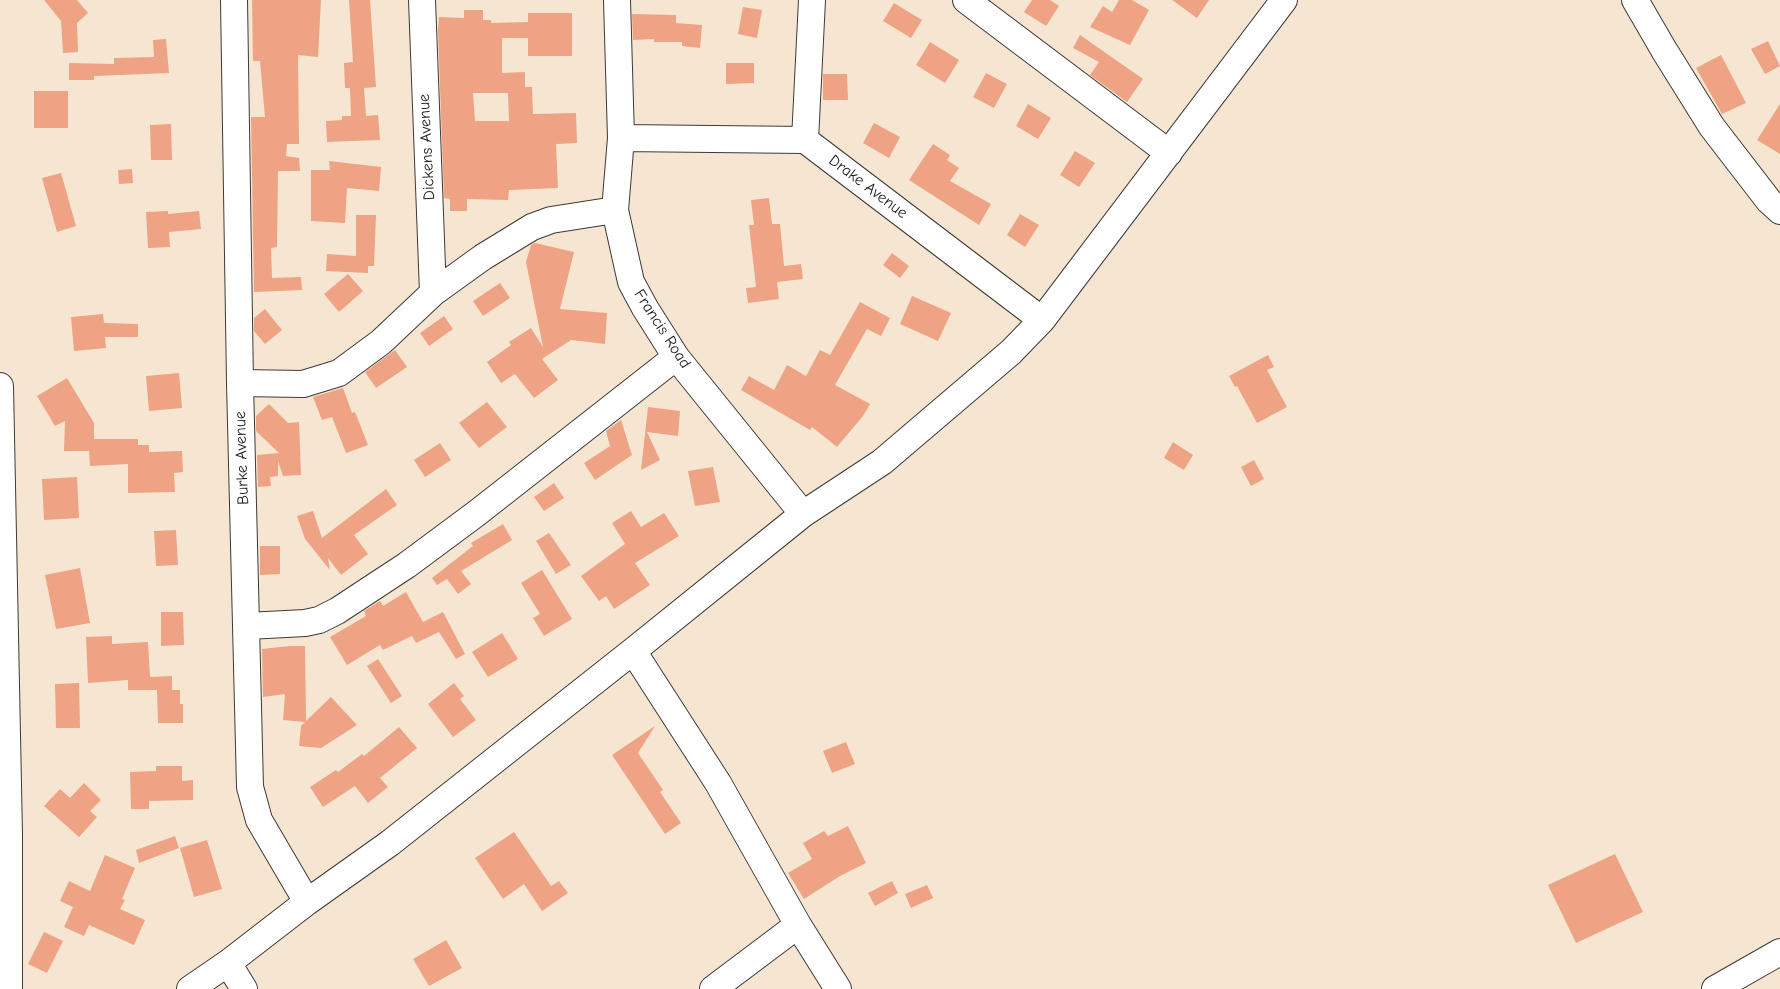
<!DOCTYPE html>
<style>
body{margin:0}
canvas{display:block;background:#f6e6d1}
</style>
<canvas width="1780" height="989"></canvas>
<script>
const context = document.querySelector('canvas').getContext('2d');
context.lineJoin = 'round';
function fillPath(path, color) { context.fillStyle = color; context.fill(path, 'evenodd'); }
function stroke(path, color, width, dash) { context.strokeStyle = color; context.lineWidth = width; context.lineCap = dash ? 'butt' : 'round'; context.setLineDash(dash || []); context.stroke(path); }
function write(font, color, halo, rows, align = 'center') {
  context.font = font + ' "Comic Neue",sans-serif'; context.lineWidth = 4.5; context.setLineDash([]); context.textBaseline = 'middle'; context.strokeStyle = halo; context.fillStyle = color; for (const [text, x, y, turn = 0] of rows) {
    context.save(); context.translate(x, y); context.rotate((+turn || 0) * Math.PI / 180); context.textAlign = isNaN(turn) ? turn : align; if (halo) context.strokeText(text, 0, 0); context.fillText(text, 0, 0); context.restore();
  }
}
const building = new Path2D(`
 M 44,0 L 77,0 L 88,13 L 77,23 L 78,52 L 63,53 L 61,21 Z
 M 252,0 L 321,0 L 318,57 L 298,55 L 299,144 L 287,144 L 286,156 L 299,158 L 300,171 L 278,171 L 277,247 L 271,248 L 272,278 L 301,277 L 302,290 L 254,292 L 251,117 L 265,117 L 260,61 L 253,61 Z
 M 349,0 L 370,0 L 376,87 L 364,88 L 366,116 L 378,115 L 380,140 L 327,142 L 326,121 L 342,120 L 342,116 L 351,116 L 350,88 L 345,88 L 344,63 L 353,62 Z
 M 1032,0 L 1050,0 L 1059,6 L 1046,26 L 1024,12 Z
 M 1119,0 L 1132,0 L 1149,10 L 1130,45 L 1090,27 L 1103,6 L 1112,12 Z
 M 1172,0 L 1209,0 L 1197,18 Z
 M 894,3 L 922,20 L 911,38 L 883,21 Z
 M 743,7 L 762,10 L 757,38 L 738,34 Z
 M 464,10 L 483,10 L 483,20 L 491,20 L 491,23 L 528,22 L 528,13 L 572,13 L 572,56 L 528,56 L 528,38 L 502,38 L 502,73 L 525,72 L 525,87 L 532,87 L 533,114 L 576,113 L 577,143 L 556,144 L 558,188 L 509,190 L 508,200 L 467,199 L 467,211 L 450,211 L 450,199 L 444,198 L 438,30 L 439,17 L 464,18 ZM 473,93 L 508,93 L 509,121 L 475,121 Z
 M 632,14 L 676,15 L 676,23 L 702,25 L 700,48 L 682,46 L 682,42 L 654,42 L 654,39 L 633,40 Z
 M 1080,35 L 1143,79 L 1127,102 L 1090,75 L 1099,62 L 1073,48 Z
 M 166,39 L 169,73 L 94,76 L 94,80 L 69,80 L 69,63 L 114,64 L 114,58 L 154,57 L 153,40 Z
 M 1768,41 L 1780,66 L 1765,74 L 1751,49 Z
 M 930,42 L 959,60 L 945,83 L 916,65 Z
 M 1721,55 L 1746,103 L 1722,114 L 1696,68 Z
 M 726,63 L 754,63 L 754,83 L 726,84 Z
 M 986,73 L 1007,84 L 994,108 L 973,97 Z
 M 823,74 L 847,74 L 848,100 L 823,100 Z
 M 34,91 L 68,91 L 68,128 L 34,128 Z
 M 1028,104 L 1051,118 L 1038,139 L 1016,126 Z
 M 1780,104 L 1780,154 L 1757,140 Z
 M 874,123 L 900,137 L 889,158 L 863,143 Z
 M 171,124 L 172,160 L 151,160 L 150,125 Z
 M 933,144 L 950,155 L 947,160 L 959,168 L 950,181 L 991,204 L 979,225 L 909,180 Z
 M 1075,151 L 1095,163 L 1079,187 L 1060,175 Z
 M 329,161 L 381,167 L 379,191 L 347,188 L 345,223 L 311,221 L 311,170 L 330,170 Z
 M 132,169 L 133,183 L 119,184 L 118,170 Z
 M 61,173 L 76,226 L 57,232 L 42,178 Z
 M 769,198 L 772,224 L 780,224 L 784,266 L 801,264 L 803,279 L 777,282 L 779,299 L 748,303 L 746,288 L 756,287 L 749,225 L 754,225 L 751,200 Z
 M 168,211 L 168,214 L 199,211 L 201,229 L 169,232 L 170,247 L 148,248 L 146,212 Z
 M 1020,214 L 1039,225 L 1025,247 L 1007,235 Z
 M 356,215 L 376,215 L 374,266 L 368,266 L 368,273 L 326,271 L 327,254 L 356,256 Z
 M 535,243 L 574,252 L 560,309 L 607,313 L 605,344 L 571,340 L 542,359 L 558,380 L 534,398 L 515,374 L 501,383 L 487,362 L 511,345 L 509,342 L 531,328 L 543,347 L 526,262 L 531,245 Z
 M 892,253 L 909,266 L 900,278 L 883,265 Z
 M 348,274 L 363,291 L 339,312 L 324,294 Z
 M 500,283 L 510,298 L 483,316 L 473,301 Z
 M 912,296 L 951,313 L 938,341 L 900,324 Z
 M 860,302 L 890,318 L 881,336 L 867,329 L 835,385 L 870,404 L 863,416 L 837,447 L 812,427 L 810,430 L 741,390 L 749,376 L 774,390 L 787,365 L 806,376 L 820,350 L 830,355 Z
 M 265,309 L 282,330 L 265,344 L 254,331 L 254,318 Z
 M 103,314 L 104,323 L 138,324 L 138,337 L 105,337 L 106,348 L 74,351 L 71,317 Z
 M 444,316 L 453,329 L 429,346 L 420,333 Z
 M 395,350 L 407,367 L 376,388 L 365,372 Z
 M 1268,355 L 1274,367 L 1267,370 L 1287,407 L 1257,423 L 1237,386 L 1235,387 L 1229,376 Z
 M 179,373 L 182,408 L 149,411 L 146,376 Z
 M 67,378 L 94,423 L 94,439 L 138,439 L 138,445 L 149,445 L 149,452 L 182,451 L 183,472 L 174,473 L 175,492 L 128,493 L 128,464 L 90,466 L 89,451 L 64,451 L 65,421 L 55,426 L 37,396 Z
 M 343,388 L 352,413 L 355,412 L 368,445 L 346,453 L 332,417 L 322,420 L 313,397 Z
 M 487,402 L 507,427 L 479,448 L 459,423 Z
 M 269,404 L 288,423 L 299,422 L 301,475 L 283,476 L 278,461 L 278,476 L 270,477 L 271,486 L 258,487 L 257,455 L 279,453 L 256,431 L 256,416 Z
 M 648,407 L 680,411 L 678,436 L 647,432 L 660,460 L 641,470 Z
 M 621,420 L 632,455 L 595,480 L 584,463 L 610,446 L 606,431 Z
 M 1173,442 L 1193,455 L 1184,470 L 1164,458 Z
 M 440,443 L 451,460 L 425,477 L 414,460 Z
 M 1254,460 L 1264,479 L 1251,486 L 1241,467 Z
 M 713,467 L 720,502 L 695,506 L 688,471 Z
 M 77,477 L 79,518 L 44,520 L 42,479 Z
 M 554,483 L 564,498 L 544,511 L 534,497 Z
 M 386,489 L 397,505 L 354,535 L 368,554 L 341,575 L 328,558 L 330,570 L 305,539 L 297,516 L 313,511 L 322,538 Z
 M 631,511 L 641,527 L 664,513 L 679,536 L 635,563 L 650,585 L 614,609 L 606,596 L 599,601 L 581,576 L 625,544 L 612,523 Z
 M 503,524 L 512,540 L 461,571 L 471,584 L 458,594 L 447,579 L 437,585 L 432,578 L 473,546 L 471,543 Z
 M 176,530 L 178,565 L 156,566 L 154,531 Z
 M 549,533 L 571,565 L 556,574 L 536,541 Z
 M 260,546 L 280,546 L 280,574 L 260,575 Z
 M 80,568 L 90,623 L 56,629 L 45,575 Z
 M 542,570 L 572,619 L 544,636 L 533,618 L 540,614 L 521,583 Z
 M 406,592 L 423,622 L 443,612 L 465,654 L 456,659 L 439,632 L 416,643 L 412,636 L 383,650 L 380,645 L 347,665 L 330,637 L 366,616 L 364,611 L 380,601 L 383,606 Z
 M 161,612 L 183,612 L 184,645 L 161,646 Z
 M 502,633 L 518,659 L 488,677 L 472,652 Z
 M 112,636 L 112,644 L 148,642 L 150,677 L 172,676 L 172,690 L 180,690 L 180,704 L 183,704 L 183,723 L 158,723 L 157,690 L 128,690 L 128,680 L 88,683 L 86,637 Z
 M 290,646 L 305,646 L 306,721 L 331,697 L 357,725 L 321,748 L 299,746 L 301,726 L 305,722 L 283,720 L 285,694 L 263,697 L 262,649 Z
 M 378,659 L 402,696 L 391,703 L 367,666 Z
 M 79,683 L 80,728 L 56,728 L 55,684 Z
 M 454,683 L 464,696 L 460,699 L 476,720 L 453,737 L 428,704 Z
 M 655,726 L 638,753 L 663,790 L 660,792 L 681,823 L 665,834 L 612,755 Z
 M 399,727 L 417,748 L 380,778 L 388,787 L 368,803 L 355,786 L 323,807 L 310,787 L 336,770 L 338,772 L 362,754 L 364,756 Z
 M 846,742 L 855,764 L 832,773 L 823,751 Z
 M 156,766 L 182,766 L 182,781 L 193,780 L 193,800 L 149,801 L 149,809 L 131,809 L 130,772 L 156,771 Z
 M 84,783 L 101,800 L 90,811 L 97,817 L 79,837 L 44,806 L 60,789 L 70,798 Z
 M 848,826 L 866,863 L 840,876 L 804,899 L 788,873 L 812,859 L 803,843 L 824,831 L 828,836 Z
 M 514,832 L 551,886 L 559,881 L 568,893 L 542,911 L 524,884 L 503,899 L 475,858 Z
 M 175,836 L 179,848 L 139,863 L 136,850 Z
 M 207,840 L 222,889 L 194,897 L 180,848 Z
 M 1615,854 L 1643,912 L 1576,943 L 1548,885 Z
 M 105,855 L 135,868 L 122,899 L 125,900 L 120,909 L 145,920 L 134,945 L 89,925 L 84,936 L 64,927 L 73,907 L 60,901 L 69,881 L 90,891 Z
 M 892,881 L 898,893 L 875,906 L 868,893 Z
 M 927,885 L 933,898 L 911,908 L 905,894 Z
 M 44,932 L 63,941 L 47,973 L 28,964 Z
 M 446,940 L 462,968 L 429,986 L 413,959 Z`);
const minor = new Path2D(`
 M 234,0 L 240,383 L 250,787 L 259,820 L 307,902
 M 422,0 L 433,293
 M 617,0 L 621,138 L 615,210 L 631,282 L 645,308 L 676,357 L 803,514
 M 812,0 L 805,140 L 1042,320
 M 966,0 L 1169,153
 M 1635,0 L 1664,50 L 1712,127 L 1769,201 L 1780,211
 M 621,138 L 805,140
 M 240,383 L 303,384 L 339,373 L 381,342 L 433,293 L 483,257 L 532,227 L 551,220 L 615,210
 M 0,386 L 9,835 L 9,989
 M 247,626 L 305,623 L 319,620 L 337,611 L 407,565 L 477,513 L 676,357
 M 633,651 L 718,783 L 798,925 L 838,989
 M 228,963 L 244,989
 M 190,989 L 228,963 L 307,902 L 390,843 L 633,651 L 803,514 L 882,462 L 1011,352 L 1042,320 L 1284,0
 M 713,989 L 798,925
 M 1715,989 L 1780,952`);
const streetNames = [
 ["Dickens Avenue",427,147,-93],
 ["Drake Avenue",868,187,37],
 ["Francis Road",662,329,57],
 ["Burke Avenue",242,458,-92]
];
fillPath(building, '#eea385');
stroke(minor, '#3d3a37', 28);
stroke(minor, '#fff', 26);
write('16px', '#1c1c1c', '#fff', streetNames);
</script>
